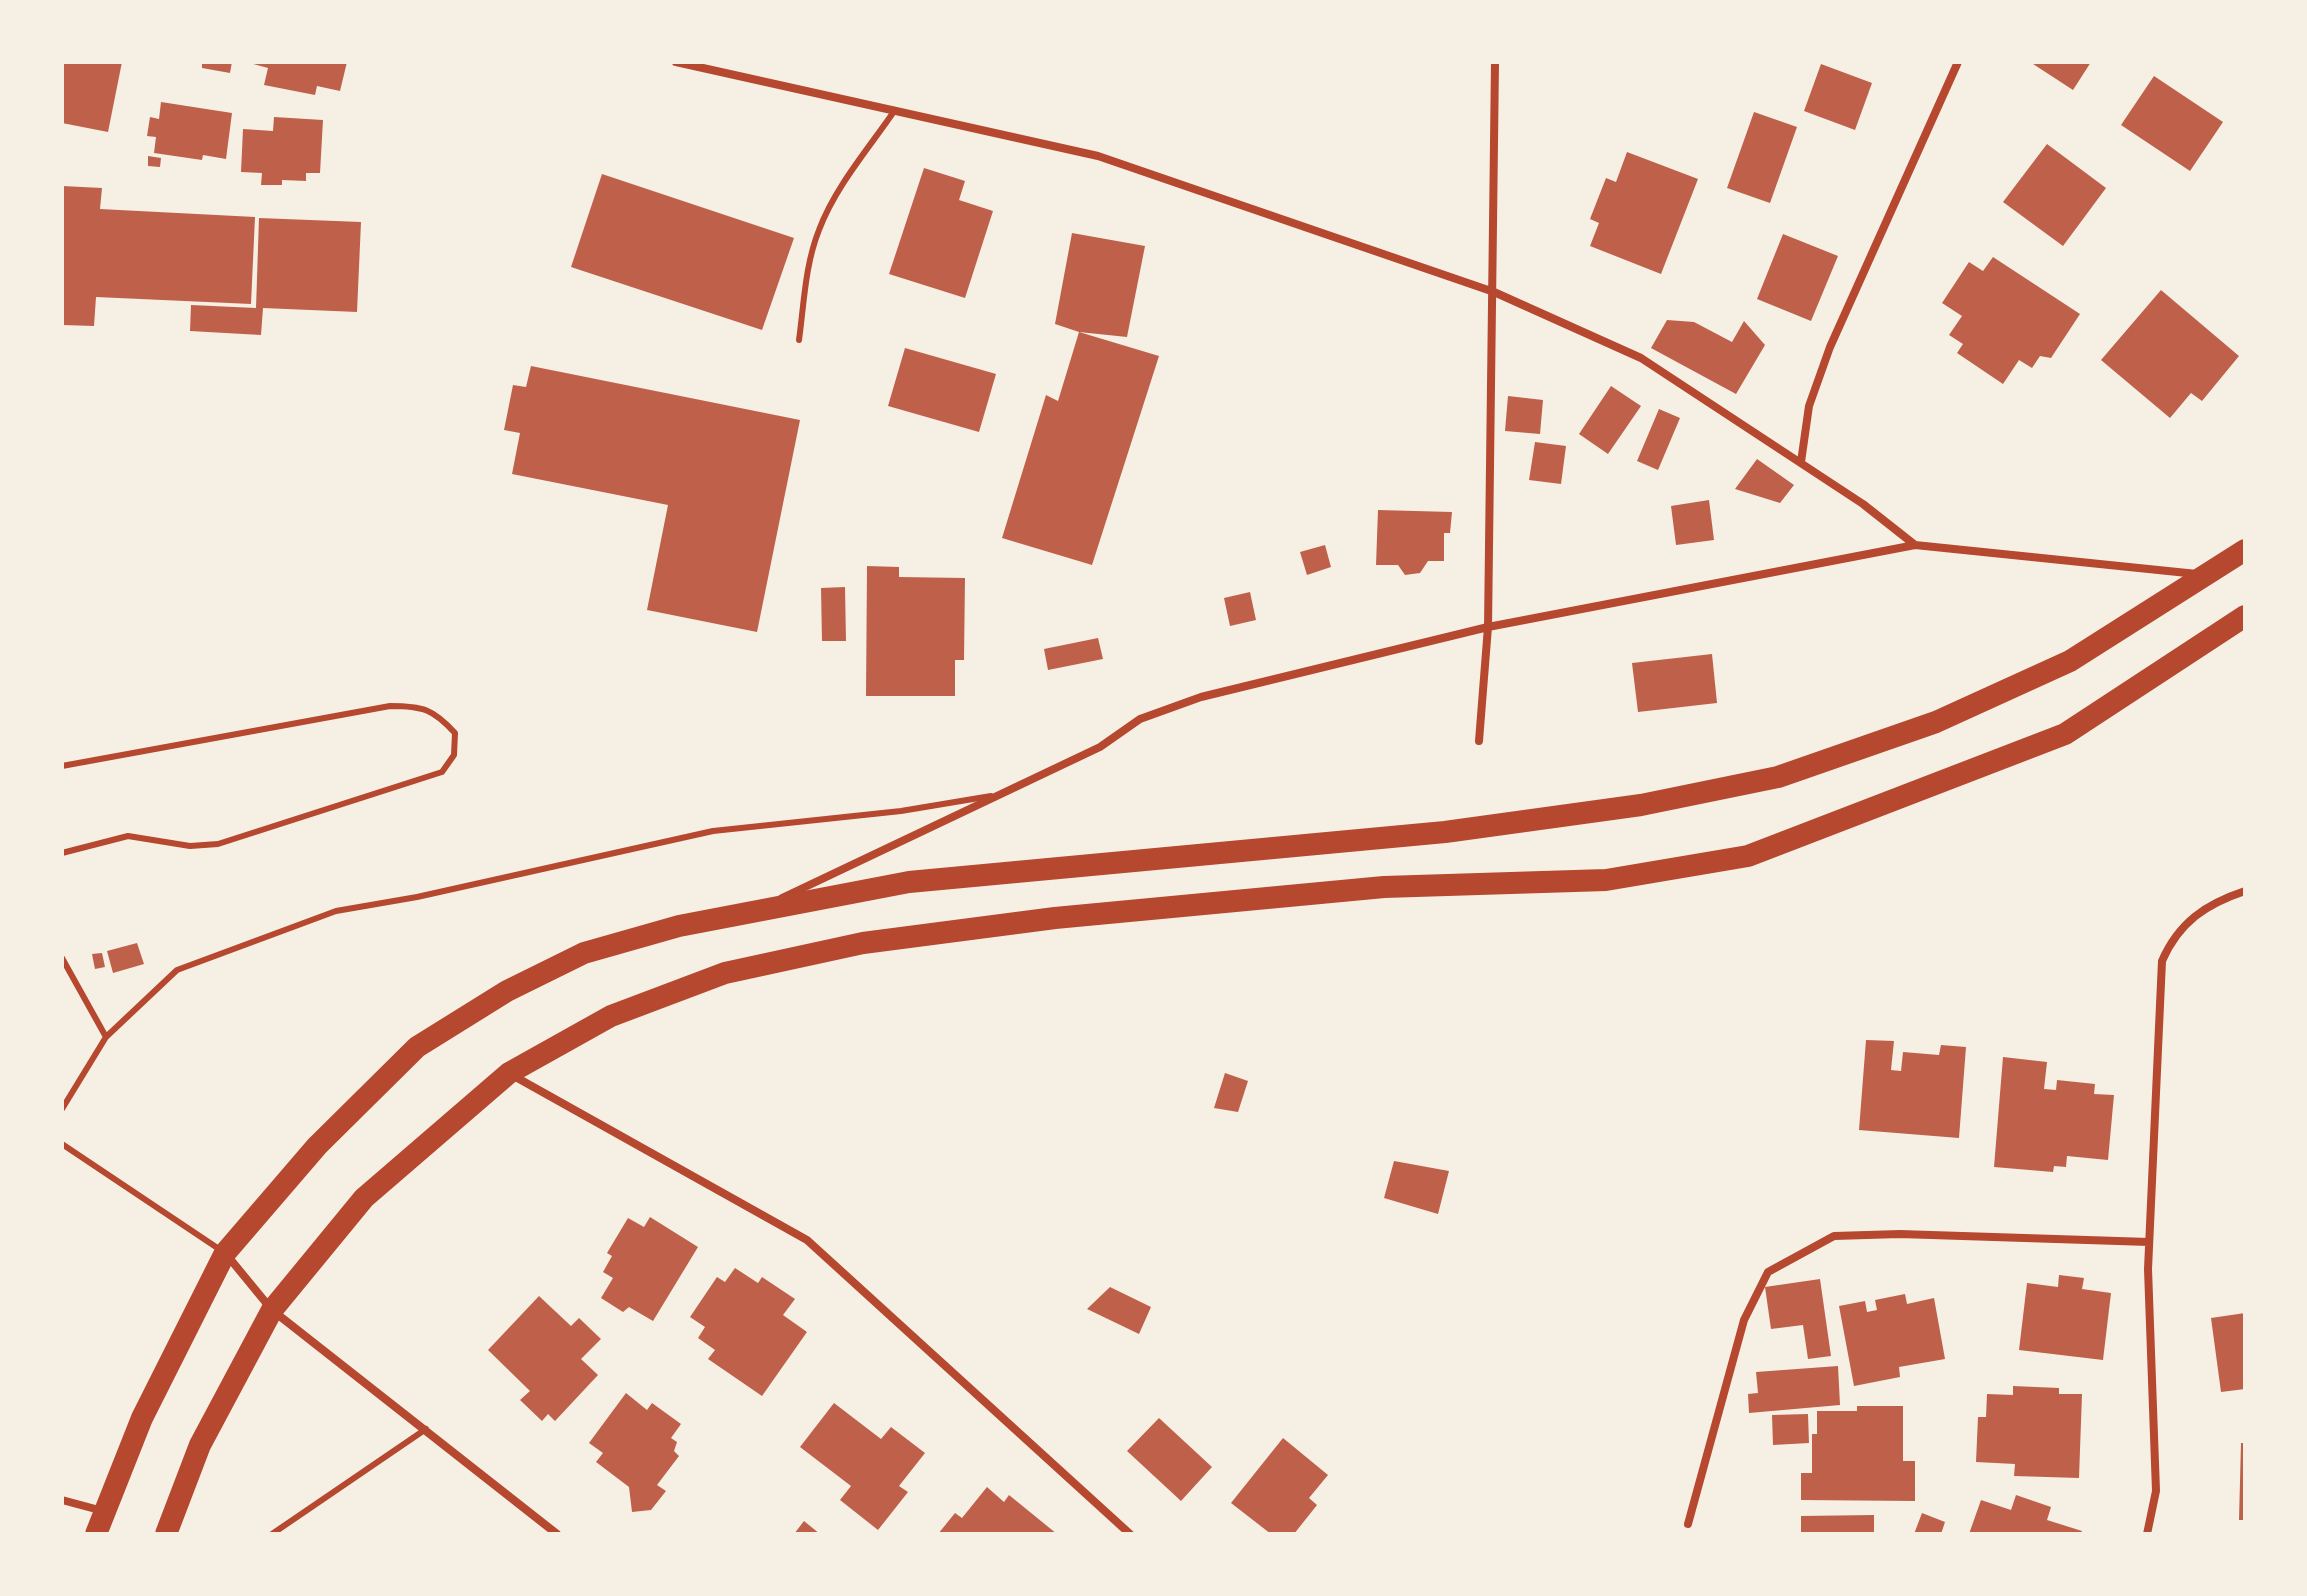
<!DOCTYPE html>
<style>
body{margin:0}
#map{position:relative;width:2307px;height:1596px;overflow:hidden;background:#f6efe4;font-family:"PT Sans",sans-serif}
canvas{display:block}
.frame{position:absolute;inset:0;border:64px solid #f6efe4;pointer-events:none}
</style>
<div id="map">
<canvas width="2307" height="1596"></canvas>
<div class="frame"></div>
</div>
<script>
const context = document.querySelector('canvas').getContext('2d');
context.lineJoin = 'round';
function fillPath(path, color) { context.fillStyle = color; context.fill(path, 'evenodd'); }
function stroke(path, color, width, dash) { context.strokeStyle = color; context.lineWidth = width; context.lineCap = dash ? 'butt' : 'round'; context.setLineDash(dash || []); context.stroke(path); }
const building = new Path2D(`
 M 62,62 L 122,62 L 108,132 L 62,123 Z
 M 202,62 L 232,62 L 230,73 L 202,68 Z
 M 246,62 L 347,62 L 340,91 L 317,86 L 315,95 L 264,85 L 268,68 Z
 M 2030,62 L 2091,62 L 2073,90 Z
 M 1821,64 L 1872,83 L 1855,130 L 1804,111 Z
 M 2154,76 L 2223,122 L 2190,171 L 2121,125 Z
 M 161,102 L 232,113 L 226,159 L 203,155 L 202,160 L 154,153 L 156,137 L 147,136 L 150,117 L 159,119 Z
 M 1754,112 L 1797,127 L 1770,203 L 1727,188 Z
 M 274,117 L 323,120 L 320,173 L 306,173 L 306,181 L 282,180 L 282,185 L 261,185 L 262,173 L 241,172 L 243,129 L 273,131 Z
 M 2047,144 L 2106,188 L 2063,246 L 2003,202 Z
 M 1627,152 L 1698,179 L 1661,274 L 1590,246 L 1599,223 L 1590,219 L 1606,178 L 1616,182 Z
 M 148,156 L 161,158 L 160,167 L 148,166 Z
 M 924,168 L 965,181 L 959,200 L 993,211 L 965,298 L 889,274 Z
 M 602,174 L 794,238 L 762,330 L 571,267 Z
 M 62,186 L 102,188 L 100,209 L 255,217 L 251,304 L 96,297 L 94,326 L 62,325 Z
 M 259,218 L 361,222 L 357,312 L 263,308 L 261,335 L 190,331 L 191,305 L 256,308 Z
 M 1072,233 L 1145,246 L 1127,337 L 1079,332 L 1159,356 L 1092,565 L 1002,538 L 1046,395 L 1058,401 L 1079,332 L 1055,324 Z
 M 1783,234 L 1838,256 L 1811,321 L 1757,299 Z
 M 1993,257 L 2080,314 L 2051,358 L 2040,356 L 2032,368 L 2019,360 L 2003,384 L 1957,353 L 1963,344 L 1949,335 L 1962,316 L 1942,303 L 1969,262 L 1983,271 Z
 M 2161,290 L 2239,356 L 2202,401 L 2191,393 L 2170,418 L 2101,360 Z
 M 1667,320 L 1694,322 L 1732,342 L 1744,321 L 1765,345 L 1736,394 L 1651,348 Z
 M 905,348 L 996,374 L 979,432 L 888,406 Z
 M 531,366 L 800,420 L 757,632 L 647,610 L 668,505 L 512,474 L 520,433 L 504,430 L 513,385 L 526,387 Z
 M 1611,386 L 1641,406 L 1608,454 L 1579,434 Z
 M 1508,396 L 1543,400 L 1540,434 L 1505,431 Z
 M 1659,409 L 1680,418 L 1658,470 L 1637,461 Z
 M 1535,442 L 1566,446 L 1561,484 L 1529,480 Z
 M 1757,459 L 1794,485 L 1780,503 L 1735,489 Z
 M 1709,500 L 1714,540 L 1676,545 L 1671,506 Z
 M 1378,510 L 1452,512 L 1450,533 L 1444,533 L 1444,561 L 1428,561 L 1420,573 L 1405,575 L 1398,565 L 1376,565 Z
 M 1325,545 L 1331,567 L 1307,575 L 1300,552 Z
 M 867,566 L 899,567 L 899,577 L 965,578 L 964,660 L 955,660 L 955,696 L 866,696 Z
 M 845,587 L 846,641 L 822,641 L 821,588 Z
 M 1250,592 L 1256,620 L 1230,626 L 1224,598 Z
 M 1098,638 L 1103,659 L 1048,670 L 1044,649 Z
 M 1712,654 L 1717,703 L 1638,712 L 1632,663 Z
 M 137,943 L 144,964 L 113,973 L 107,951 Z
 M 102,953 L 105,967 L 95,969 L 92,954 Z
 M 1866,1040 L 1894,1041 L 1891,1070 L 1901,1071 L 1903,1052 L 1939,1055 L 1941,1045 L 1966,1047 L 1959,1138 L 1859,1130 Z
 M 2003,1057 L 2047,1062 L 2044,1089 L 2056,1090 L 2057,1080 L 2095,1084 L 2094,1094 L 2114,1095 L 2108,1160 L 2067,1156 L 2066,1167 L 2054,1166 L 2053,1172 L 1994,1167 Z
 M 1225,1073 L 1248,1081 L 1238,1112 L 1214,1108 Z
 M 1394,1161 L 1449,1171 L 1438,1214 L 1384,1198 Z
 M 650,1217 L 698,1247 L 653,1321 L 629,1307 L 623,1312 L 601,1298 L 613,1278 L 603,1272 L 612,1256 L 607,1253 L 628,1218 L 644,1227 Z
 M 735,1268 L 758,1283 L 762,1277 L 795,1299 L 783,1315 L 807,1332 L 762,1396 L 708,1359 L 715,1350 L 698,1338 L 705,1327 L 690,1317 L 717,1277 L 725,1282 Z
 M 2059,1275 L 2084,1278 L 2082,1289 L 2111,1293 L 2103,1360 L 2019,1350 L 2027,1283 L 2058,1287 Z
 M 1820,1279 L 1831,1356 L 1808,1359 L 1803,1325 L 1771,1329 L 1765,1287 Z
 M 1110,1287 L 1151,1307 L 1139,1334 L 1087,1309 Z
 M 1905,1294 L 1907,1304 L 1934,1298 L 1945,1359 L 1899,1367 L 1900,1377 L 1854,1386 L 1839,1306 L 1865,1301 L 1867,1312 L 1877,1310 L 1875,1300 Z
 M 539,1296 L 571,1326 L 579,1318 L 601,1339 L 581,1359 L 598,1375 L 555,1421 L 548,1414 L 542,1421 L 520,1400 L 530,1391 L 488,1350 Z
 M 2245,1313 L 2245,1389 L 2221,1392 L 2211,1318 Z
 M 1838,1366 L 1840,1405 L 1749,1413 L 1748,1394 L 1758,1393 L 1756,1372 Z
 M 2013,1386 L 2059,1388 L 2059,1394 L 2082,1394 L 2079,1478 L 2014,1476 L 2015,1464 L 1976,1462 L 1978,1417 L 1986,1417 L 1987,1394 L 2013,1395 Z
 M 626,1393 L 647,1410 L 652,1403 L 681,1424 L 671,1438 L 677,1442 L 674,1451 L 679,1456 L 657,1485 L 666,1491 L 651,1510 L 632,1512 L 629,1487 L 596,1462 L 603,1453 L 589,1443 Z
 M 834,1403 L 881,1439 L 891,1427 L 925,1453 L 899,1486 L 908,1492 L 878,1530 L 840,1500 L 851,1486 L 800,1447 Z
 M 1857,1406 L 1903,1406 L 1903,1461 L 1915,1461 L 1915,1501 L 1801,1500 L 1801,1473 L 1812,1473 L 1812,1434 L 1817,1434 L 1817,1411 L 1857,1411 Z
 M 1808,1414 L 1809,1443 L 1773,1445 L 1772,1415 Z
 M 1159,1418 L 1212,1467 L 1181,1501 L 1127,1451 Z
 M 1283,1438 L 1328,1475 L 1309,1498 L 1317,1505 L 1294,1534 L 1271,1534 L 1231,1503 Z
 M 2241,1443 L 2245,1443 L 2245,1520 L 2239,1520 Z
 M 987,1487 L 1004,1502 L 1009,1495 L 1057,1534 L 938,1534 L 955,1513 L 962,1518 Z
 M 2016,1495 L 2051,1507 L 2047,1520 L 2082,1531 L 2081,1534 L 1969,1534 L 1981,1500 L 2011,1510 Z
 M 1922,1513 L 1945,1522 L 1941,1534 L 1914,1534 Z
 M 1874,1515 L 1874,1534 L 1801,1534 L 1801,1516 Z
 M 804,1521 L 820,1534 L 794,1534 Z`);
const service = new Path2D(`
 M 799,340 C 804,304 805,265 819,230 C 835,187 869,148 895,110
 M 62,766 L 390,706 C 423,706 433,709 455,733 L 454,755 L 442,772 L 218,844 L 190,846 L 128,836 L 62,853
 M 62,958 L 106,1037
 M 62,1109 L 106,1037 L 177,970 L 336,911 L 417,897 L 713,831 L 901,811 L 991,796
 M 62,1144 L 222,1251
 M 272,1534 L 426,1429`);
const minor = new Path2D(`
 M 676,62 L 1098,156 L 1494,292 L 1641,358 L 1863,504 L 1915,545 L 2197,574
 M 1801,462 L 1809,406 L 1830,347 L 1958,62
 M 1479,741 L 1488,627 L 1495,62
 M 782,898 L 1100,747 L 1140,719 L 1201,697 L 1488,627 L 1915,545
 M 512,1075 L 807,1240 L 1130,1534
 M 226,1254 L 272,1310 L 557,1534
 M 62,1500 L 103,1511
 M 1688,1524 L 1744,1320 L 1768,1272 L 1834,1236 L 1900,1234 L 2149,1242
 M 2147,1534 L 2156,1491 L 2148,1269 L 2162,961 C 2179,922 2206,904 2245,891`);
const trunk = new Path2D(`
 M 96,1534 L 142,1418 L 225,1253 L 317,1146 L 417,1047 L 507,991 L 584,953 L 679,926 L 909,882 L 1445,832 L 1641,805 L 1778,777 L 1936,722 L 2070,661 L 2245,550
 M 166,1534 L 200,1445 L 272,1310 L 364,1198 L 509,1073 L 611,1016 L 725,973 L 863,943 L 1055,918 L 1384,887 L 1606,880 L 1748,856 L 2065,734 L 2245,616`);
fillPath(building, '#bf614a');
stroke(service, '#b5482f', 6);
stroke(minor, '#b5482f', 8);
stroke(trunk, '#b5482f', 22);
</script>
